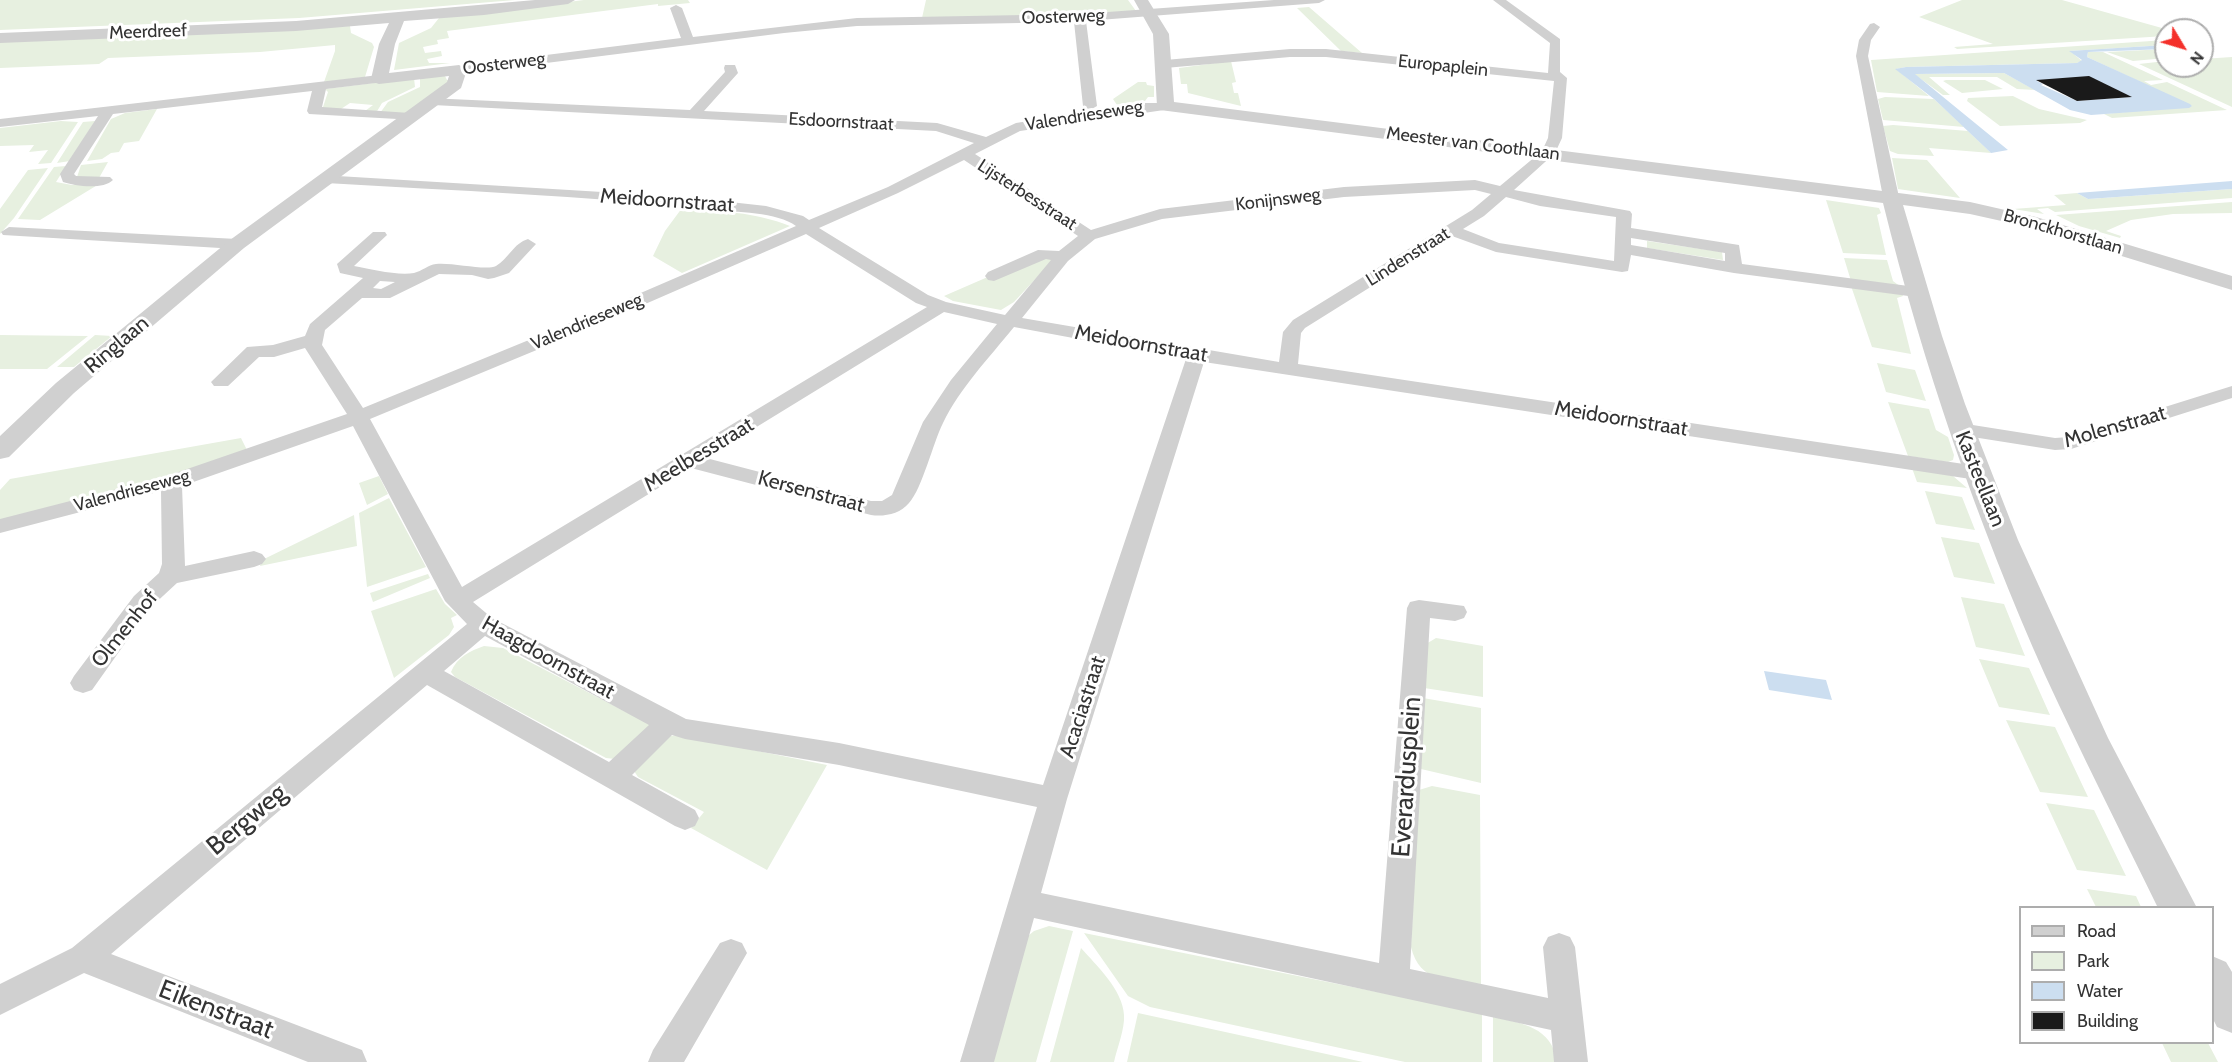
<!DOCTYPE html>
<style>
body{margin:0}
#map{position:relative;width:2232px;height:1062px;overflow:hidden;background:#fff;font-family:Cabin,sans-serif}
canvas{display:block}
.legend{position:absolute;left:2019px;top:906px;width:195px;height:138px;box-sizing:border-box;background:#fff;border:2px solid #adadad;margin:0;padding:8px 10px;list-style:none;font-size:18px;color:#333}
.legend li{display:flex;align-items:center;gap:12px;height:30px}
.legend b{width:30px;border:2px solid #adadad}
.north{position:absolute;left:2154px;top:18px;width:60px;height:60px;box-sizing:border-box;background:#fff;border:2px solid #adadad;border-radius:50%;rotate:128deg;font-size:16px;font-weight:700;line-height:24px;text-align:center;color:#333}
.north::after{content:'';display:block;margin:auto;width:21px;height:27px;background:#f4302a;clip-path:polygon(50% 0,100% 100%,50% 72%,0 100%)}
</style>
<div id="map">
<canvas width="2232" height="1062"></canvas>
<ul class="legend">
<li><b style="height:8px;background:#d0d0d0"></b>Road</li>
<li><b style="height:16px;background:#e7f0e0"></b>Park</li>
<li><b style="height:16px;background:#ccdef0"></b>Water</li>
<li><b style="height:16px;background:#1a1a1a"></b>Building</li>
</ul>
<div class="north">N</div>
</div>
<script>
const context = document.querySelector('canvas').getContext('2d');
context.lineJoin = 'round';
function fillPath(path, color) { context.fillStyle = color; context.fill(path, 'evenodd'); }
function write(font, color, halo, rows, align = 'center') {
  context.font = font + ' Cabin,sans-serif'; context.lineWidth = 6; context.setLineDash([]); context.textBaseline = 'middle'; context.strokeStyle = halo; context.fillStyle = color; for (const [text, x, y, turn = 0] of rows) {
    context.save(); context.translate(x, y); context.rotate((+turn || 0) * Math.PI / 180); context.textAlign = isNaN(turn) ? turn : align; if (halo) context.strokeText(text, 0, 0); context.fillText(text, 0, 0); context.restore();
  }
}
const green = new Path2D(`
 M 0,0 L 515,0 L 299,18 L 0,30 Z
 M 584,0 L 688,0 L 690,3 L 658,6 L 658,4 L 447,31 L 449,38 L 437,40 L 438,44 L 423,47 L 425,53 L 441,51 L 442,56 L 427,59 L 429,63 L 450,63 L 394,70 L 399,43 L 431,28 L 439,18 Z
 M 926,0 L 1128,0 L 1136,11 L 1061,15 L 922,18 Z
 M 1962,0 L 2062,0 L 2169,30 L 2166,30 L 2166,36 L 1957,49 L 1954,47 L 1993,44 L 1919,17 Z
 M 1309,7 L 1362,53 L 1341,51 L 1297,8 Z
 M 350,26 L 351,33 L 372,43 L 374,47 L 365,77 L 324,82 L 335,51 L 335,45 L 260,52 L 108,58 L 99,64 L 0,68 L 0,41 Z
 M 2166,40 L 2166,45 L 2070,51 L 2082,61 L 2077,63 L 1906,67 L 1896,69 L 1929,96 L 1877,92 L 1871,60 Z
 M 2166,49 L 2166,58 L 2133,61 L 2107,52 Z
 M 2088,52 L 2103,52 L 2163,80 L 2144,81 L 2151,85 L 2167,82 L 2227,110 L 2112,118 L 2104,114 L 2192,106 L 2087,57 Z
 M 2232,57 L 2232,107 L 2139,64 L 2166,61 L 2166,66 L 2202,66 L 2202,59 Z
 M 1231,61 L 1236,82 L 1232,83 L 1234,93 L 1238,93 L 1241,106 L 1188,93 L 1187,84 L 1181,84 L 1179,68 Z
 M 2004,73 L 2035,90 L 2017,89 L 1997,77 L 1929,77 L 1950,95 L 1943,95 L 1914,74 Z
 M 445,76 L 447,80 L 451,80 L 408,114 L 380,113 L 388,102 L 420,87 L 420,78 Z
 M 414,78 L 415,87 L 382,103 L 376,113 L 365,111 L 373,105 L 350,103 L 338,111 L 322,110 L 328,92 L 325,89 Z
 M 1946,80 L 1985,80 L 2003,89 L 1962,93 L 1943,81 Z
 M 1138,82 L 1146,82 L 1147,85 L 1154,86 L 1154,97 L 1148,97 L 1145,101 L 1117,105 L 1113,99 Z
 M 2013,96 L 2039,109 L 2087,120 L 2080,123 L 2000,126 L 1967,101 L 1968,98 Z
 M 1885,97 L 1934,99 L 1964,127 L 1883,120 L 1878,99 Z
 M 157,109 L 139,141 L 124,143 L 119,152 L 111,153 L 102,159 L 87,161 L 111,119 L 125,113 Z
 M 61,121 L 78,122 L 51,163 L 38,164 L 48,150 L 29,152 L 34,145 L 0,146 L 0,128 Z
 M 95,121 L 70,161 L 57,163 L 83,122 Z
 M 1893,125 L 1968,131 L 1991,153 L 1929,148 L 1934,156 L 1898,154 L 1890,151 L 1883,126 Z
 M 1892,158 L 1927,160 L 1960,198 L 1898,189 Z
 M 108,162 L 99,178 L 77,177 L 81,165 Z
 M 66,166 L 56,182 L 72,185 L 104,181 L 40,220 L 18,219 L 54,167 Z
 M 48,168 L 14,218 L 0,234 L 0,209 L 28,170 Z
 M 2232,189 L 2232,198 L 2055,212 L 2048,208 L 2037,209 L 2044,214 L 2013,209 L 2066,205 L 2054,195 L 2077,193 L 2088,199 Z
 M 1826,200 L 1879,208 L 1881,213 L 1877,215 L 1886,255 L 1843,253 Z
 M 2232,202 L 2232,213 L 2173,214 L 2131,220 L 2106,231 L 2121,236 L 2120,238 L 2079,226 L 2056,215 Z
 M 682,208 C 719,211 755,212 790,226 L 682,273 L 653,256 L 665,231 Z
 M 1647,241 L 1722,252 L 1723,260 L 1647,248 Z
 M 1046,258 L 1054,259 L 1014,302 L 1001,310 L 953,301 L 944,296 L 990,276 Z
 M 1844,258 L 1887,260 L 1893,281 L 1901,287 L 1851,281 Z
 M 1851,286 L 1902,293 L 1903,296 L 1897,298 L 1911,354 L 1872,347 Z
 M 0,335 L 88,336 L 47,369 L 0,369 Z
 M 95,335 L 112,336 L 74,367 L 57,367 Z
 M 1877,363 L 1915,370 L 1926,401 L 1886,392 Z
 M 1888,402 L 1929,409 L 1936,430 L 1948,437 L 1954,455 L 1953,460 L 1948,462 L 1908,456 Z
 M 241,438 L 248,452 L 171,476 L 0,521 L 0,490 L 10,479 Z
 M 1912,468 L 1953,476 L 1967,488 L 1917,482 Z
 M 379,476 L 388,494 L 367,505 L 359,483 Z
 M 1925,491 L 1962,497 L 1975,530 L 1936,524 Z
 M 389,498 L 426,567 L 367,587 L 359,513 Z
 M 354,515 L 357,546 L 260,566 L 262,560 Z
 M 1941,537 L 1979,543 L 1995,584 L 1954,577 Z
 M 428,574 L 430,578 L 373,602 L 370,593 Z
 M 436,589 L 445,604 L 457,615 L 451,618 L 454,627 L 449,635 L 394,678 L 371,611 Z
 M 1961,597 L 2004,604 L 2025,656 L 1976,647 Z
 M 1436,638 L 1483,646 L 1483,697 L 1424,688 L 1426,644 Z
 M 484,646 L 503,648 L 651,725 L 615,759 L 606,758 L 455,677 L 451,672 C 457,657 470,651 484,646 Z
 M 1979,659 L 2029,668 L 2050,715 L 1999,707 Z
 M 1423,698 L 1481,708 L 1481,783 L 1421,769 Z
 M 2006,720 L 2055,727 L 2088,797 L 2040,792 Z
 M 679,735 L 827,765 L 767,870 L 691,828 L 704,812 L 638,777 L 634,771 L 669,736 Z
 M 1432,786 L 1480,795 L 1481,984 C 1449,979 1420,984 1411,947 L 1419,790 Z
 M 2046,803 L 2094,810 L 2126,876 L 2077,870 Z
 M 2087,889 L 2136,896 L 2141,907 L 2096,907 Z
 M 1049,926 L 1073,931 L 1036,1062 L 987,1062 L 1028,936 L 1034,931 Z
 M 1084,933 L 1482,1013 L 1482,1062 L 1405,1062 L 1150,1007 L 1128,996 Z
 M 1081,948 C 1096,965 1123,990 1124,1015 C 1125,1029 1117,1048 1114,1062 L 1050,1062 Z
 M 1138,1013 L 1363,1062 L 1127,1062 Z
 M 1493,1017 C 1522,1023 1552,1027 1557,1062 L 1493,1062 Z
 M 2162,1043 L 2208,1043 L 2218,1062 L 2171,1062 Z`);
const water = new Path2D(`
 M 2166,45 L 2166,49 L 2088,52 L 2087,57 L 2190,104 L 2192,106 L 2189,108 L 2091,115 L 2070,110 L 2004,73 L 1915,74 L 2008,150 L 1991,153 L 1934,99 L 1895,69 L 1906,67 L 2077,63 L 2082,60 L 2069,51 ZM 2089,77 L 2131,97 L 2077,101 L 2041,85 L 2043,84 L 2037,81 Z
 M 2232,181 L 2232,189 L 2088,199 L 2077,193 Z
 M 1764,671 L 1826,680 L 1832,700 L 1769,690 Z`);
const building = new Path2D(`
 M 2089,76 L 2132,97 L 2077,101 L 2036,80 Z`);
const minor = new Path2D(`
 M 1274,0 L 1325,0 L 1319,3 L 1086,21 L 1097,106 L 1090,110 L 1083,106 L 1074,22 L 857,26 L 784,33 L 459,74 L 453,70 L 459,66 L 681,38 L 670,8 L 676,5 L 682,8 L 693,37 L 857,18 L 1080,14 Z
 M 1493,0 L 1506,0 L 1560,39 L 1560,72 L 1567,78 L 1562,138 L 1555,153 L 1514,190 L 1630,211 L 1632,214 L 1631,228 L 1739,245 L 1742,264 L 1916,287 L 1922,288 L 1925,292 L 1922,296 L 1916,297 L 1734,273 L 1631,255 L 1628,271 L 1622,272 L 1496,252 L 1452,236 L 1305,328 L 1301,333 L 1298,364 L 1977,466 L 1985,468 L 1988,473 L 1985,478 L 1977,480 L 1204,362 L 1067,799 L 1041,893 L 1379,963 L 1407,608 L 1410,602 L 1419,600 L 1464,606 L 1467,612 L 1464,618 L 1455,621 L 1430,618 L 1410,969 L 1548,998 L 1543,947 L 1548,937 L 1559,933 L 1570,937 L 1575,947 L 1588,1062 L 1554,1062 L 1551,1030 L 1034,918 L 994,1062 L 960,1062 L 1037,807 L 839,765 L 685,739 L 672,735 L 632,775 L 695,810 L 699,818 L 695,826 L 685,830 L 675,826 L 427,685 L 111,954 L 362,1050 L 367,1062 L 308,1062 L 84,973 L 0,1015 L 0,984 L 72,948 L 467,624 L 445,601 L 353,426 L 182,486 L 185,566 L 254,551 L 262,554 L 266,559 L 262,564 L 254,567 L 177,583 L 150,608 L 92,690 L 83,693 L 74,690 L 70,683 L 74,676 L 134,596 L 159,573 L 162,564 L 161,491 L 0,533 L 0,519 L 164,477 L 347,414 L 305,348 L 274,357 L 259,357 L 228,386 L 214,386 L 211,382 L 247,347 L 273,345 L 305,336 L 310,324 L 363,278 L 340,273 L 337,264 L 373,232 L 385,232 L 387,235 L 354,266 C 370,269 398,276 414,273 C 422,271 428,265 436,264 C 451,262 486,271 496,266 C 508,259 514,243 528,239 L 536,244 L 509,273 L 494,278 L 488,279 L 472,275 L 439,274 L 390,298 L 362,298 L 325,330 L 322,345 L 363,408 L 585,317 L 796,226 C 778,212 735,212 712,210 C 584,195 454,191 326,183 L 321,181 L 318,178 L 321,175 L 685,197 L 766,206 L 803,216 L 809,220 L 888,187 L 974,143 L 936,131 L 433,105 L 428,104 L 426,101 L 428,98 L 690,110 L 725,72 L 724,68 L 725,65 L 735,65 L 738,73 L 704,111 L 937,123 L 986,137 L 1016,123 L 1143,103 L 1171,103 L 1173,106 L 1171,109 L 1020,131 L 975,154 L 1091,230 L 1160,209 L 1344,187 L 1475,180 L 1500,186 L 1542,151 L 1548,138 L 1554,81 L 1326,57 L 1290,57 L 1165,68 L 1159,64 L 1165,60 L 1290,49 L 1326,49 L 1548,73 L 1550,43 ZM 964,160 L 1078,236 L 1059,251 L 1038,250 L 988,272 L 985,276 L 988,280 L 994,281 L 1046,259 L 1051,260 L 1005,315 L 946,302 L 928,295 L 819,228 L 898,193 ZM 1475,190 L 1491,194 L 1472,210 L 1293,320 L 1283,332 L 1279,362 L 1022,318 L 1068,261 L 1095,239 L 1162,219 L 1344,197 ZM 1506,197 L 1540,206 L 1616,217 L 1614,261 L 1499,243 L 1463,229 L 1484,216 ZM 806,234 L 916,303 L 927,307 L 462,587 L 370,419 L 597,325 ZM 1631,238 L 1725,253 L 1725,261 L 1631,245 ZM 380,281 L 395,282 L 381,289 L 373,288 ZM 944,312 L 997,324 L 951,380 L 923,422 L 892,495 L 882,501 L 871,501 L 706,458 ZM 1014,327 L 1186,359 L 1043,785 L 839,743 L 686,719 L 492,618 L 473,602 L 691,468 L 871,515 C 884,517 900,514 909,503 C 922,489 933,443 943,423 C 960,388 989,358 1014,327 ZM 485,636 L 649,725 L 609,762 L 444,671 Z
 M 1874,23 L 1880,27 L 1871,40 L 1868,56 L 1899,197 L 1891,202 L 1883,197 L 1856,56 L 1859,40 L 1870,24 Z
 M 379,75 L 385,79 L 384,82 L 326,89 L 322,107 L 410,113 L 417,117 L 415,120 L 309,114 L 307,111 L 312,91 L 113,114 L 74,174 L 76,176 L 110,177 L 113,180 C 103,190 75,186 63,182 L 60,174 L 98,116 L 0,127 L 0,119 Z
 M 9,227 L 237,239 L 245,244 L 237,249 L 3,235 L 1,232 Z
 M 2232,386 L 2232,398 L 2071,449 L 2055,450 L 1960,435 L 1953,433 L 1950,429 L 1953,425 L 1960,423 L 2055,438 L 2069,437 Z
 M 731,939 L 742,943 L 747,953 L 684,1062 L 648,1062 L 653,1050 L 720,943 Z`);
const tertiary = new Path2D(`
 M 535,0 L 575,0 L 568,4 L 484,15 L 404,21 L 395,44 L 389,73 L 459,65 L 467,70 L 461,88 L 244,248 L 74,393 L 9,457 L 0,459 L 0,436 L 56,383 L 230,240 L 447,82 L 449,76 L 379,84 L 373,82 L 371,79 L 379,44 L 389,23 L 296,31 L 0,43 L 0,33 L 296,21 Z
 M 1134,0 L 1148,0 L 1169,34 L 1174,102 L 1970,202 L 2036,217 L 2232,276 L 2232,290 L 2024,226 L 1970,214 L 1903,205 L 1942,336 L 1965,404 L 2018,540 L 2108,738 L 2197,908 L 2158,908 C 2120,830 2081,753 2045,675 C 1977,522 1923,365 1883,203 L 1160,110 L 1157,106 L 1153,34 Z
 M 2212,956 L 2226,962 L 2232,972 L 2232,1033 L 2217,1027 L 2212,1017 Z`);
const farStreetnames = [
 ["Oosterweg",1063,17,-2],
 ["Meerdreef",148,32,-2],
 ["Oosterweg",504,64,-7],
 ["Europaplein",1443,66,6],
 ["Valendrieseweg",1084,116,-9],
 ["Esdoornstraat",841,122,3],
 ["Meester van Coothlaan",1473,144,7],
 ["Lijsterbesstraat",1027,195,33],
 ["Konijnsweg",1278,200,-7],
 ["Bronckhorstlaan",2063,232,16],
 ["Lindenstraat",1408,257,-32],
 ["Valendrieseweg",587,322,-23],
 ["Valendrieseweg",132,491,-15]
];
const streetNames = [
 ["Meidoornstraat",667,201,4],
 ["Meidoornstraat",1141,344,10],
 ["Ringlaan",117,345,-40],
 ["Meidoornstraat",1621,419,9],
 ["Molenstraat",2115,427,-16],
 ["Meelbesstraat",699,455,-31],
 ["Kasteellaan",1980,479,68],
 ["Kersenstraat",811,492,15],
 ["Olmenhof",125,629,-51],
 ["Haagdoornstraat",548,658,29],
 ["Acaciastraat",1083,707,-72]
];
const nearStreetnames = [
 ["Everardusplein",1407,777,-86],
 ["Bergweg",247,820,-40],
 ["Eikenstraat",216,1010,21]
];
fillPath(green, '#e7f0e0');
fillPath(water, '#ccdef0');
fillPath(building, '#1a1a1a');
fillPath(minor, '#d0d0d0');
fillPath(tertiary, '#d0d0d0');
write('18px', '#333', '#fff', farStreetnames);
write('21px', '#333', '#fff', streetNames);
write('26px', '#333', '#fff', nearStreetnames);
</script>
